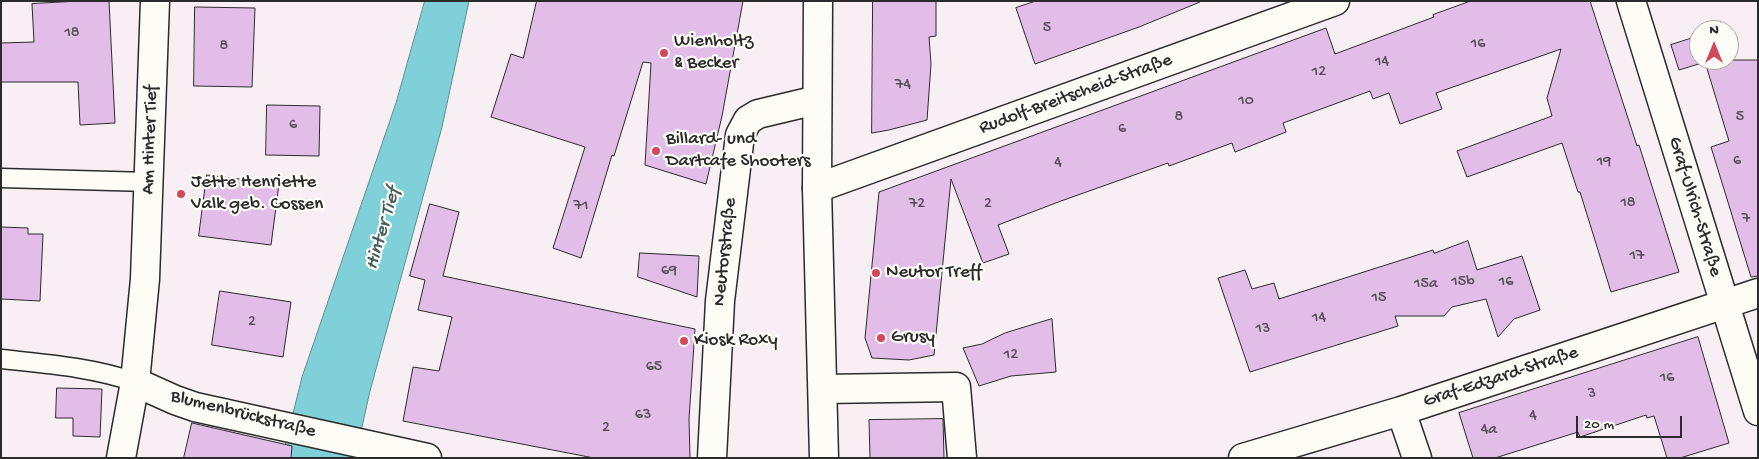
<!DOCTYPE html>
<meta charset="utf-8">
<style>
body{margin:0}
#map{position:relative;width:1759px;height:459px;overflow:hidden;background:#f8eff4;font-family:"Gochi Hand",sans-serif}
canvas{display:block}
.frame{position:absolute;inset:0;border:2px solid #2b2b2b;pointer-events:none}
.north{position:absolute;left:1689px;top:20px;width:50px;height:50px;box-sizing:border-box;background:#fdfcf7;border:1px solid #a9a8a5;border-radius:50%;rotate:0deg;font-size:14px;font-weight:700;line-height:20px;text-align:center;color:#2b2b2b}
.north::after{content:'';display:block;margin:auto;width:18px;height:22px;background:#d1495b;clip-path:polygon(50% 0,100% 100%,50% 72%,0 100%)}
.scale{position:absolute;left:1576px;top:416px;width:106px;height:22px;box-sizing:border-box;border:2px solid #2b2b2b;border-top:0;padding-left:6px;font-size:15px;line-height:18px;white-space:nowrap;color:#2b2b2b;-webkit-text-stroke:4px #fdfcf7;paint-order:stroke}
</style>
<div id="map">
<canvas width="1759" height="459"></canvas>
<div class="frame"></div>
<div class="north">N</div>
<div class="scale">20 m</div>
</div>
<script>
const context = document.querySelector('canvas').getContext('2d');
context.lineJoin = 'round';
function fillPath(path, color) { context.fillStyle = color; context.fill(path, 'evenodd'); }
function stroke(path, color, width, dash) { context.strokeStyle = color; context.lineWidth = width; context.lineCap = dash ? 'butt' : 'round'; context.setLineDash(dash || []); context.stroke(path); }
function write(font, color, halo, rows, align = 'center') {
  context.font = font + ' "Gochi Hand",sans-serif'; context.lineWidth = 4.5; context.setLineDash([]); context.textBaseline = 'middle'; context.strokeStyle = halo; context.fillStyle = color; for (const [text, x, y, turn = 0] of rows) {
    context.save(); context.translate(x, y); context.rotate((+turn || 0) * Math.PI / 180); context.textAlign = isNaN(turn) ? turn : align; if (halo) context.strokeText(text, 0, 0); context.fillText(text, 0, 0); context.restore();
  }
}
const water = new Path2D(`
 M 425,1 L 469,1 L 442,127 L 370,391 L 355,458 L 282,458 L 302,377 L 396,103 Z`);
const building = new Path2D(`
 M 79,1 L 109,1 L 115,123 L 80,125 L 78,82 L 1,82 L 1,43 L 34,42 L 32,4 Z
 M 537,1 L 743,1 L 722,116 L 706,184 L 645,165 L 651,63 L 643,62 L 614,156 L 612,155 L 581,258 L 553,248 L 585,147 L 491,117 L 511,54 L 523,58 Z
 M 873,1 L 936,1 L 936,36 L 929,37 L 931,64 L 927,120 L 889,130 L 872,133 Z
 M 1036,1 L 1199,1 L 1200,2 L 1139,27 L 1035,64 L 1016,8 Z
 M 1471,1 L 1590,1 L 1637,146 L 1639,145 L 1679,272 L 1611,292 L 1580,192 L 1578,192 L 1562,143 L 1467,177 L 1457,151 L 1552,116 L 1547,98 L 1561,49 L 1436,93 L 1442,109 L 1400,124 L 1389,93 L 1373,99 L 1370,91 L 1283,123 L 1286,132 L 1235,152 L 1232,143 L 1169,166 L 1168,163 L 1061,201 L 998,225 L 1009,254 L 983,263 L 951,179 L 934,355 L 909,360 L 872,358 L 865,338 L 879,192 L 1326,28 L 1335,54 L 1434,17 L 1433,15 Z
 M 195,7 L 255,8 L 252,87 L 194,86 Z
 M 1699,36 L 1699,60 L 1758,60 L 1758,276 L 1751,277 L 1711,147 L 1729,141 L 1705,62 L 1679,70 L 1671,45 Z
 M 267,105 L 320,106 L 319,156 L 266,155 Z
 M 207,175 L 279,184 L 271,245 L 199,236 Z
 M 430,204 L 459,212 L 443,276 L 695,329 L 689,419 L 690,458 L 594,458 L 403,421 L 413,367 L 439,371 L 452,317 L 418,310 L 425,280 L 410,276 Z
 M 1,227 L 28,228 L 28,234 L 43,234 L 40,301 L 1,299 Z
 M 1468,241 L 1477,270 L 1522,256 L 1540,310 L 1514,319 L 1498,337 L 1486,299 L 1452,307 L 1444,316 L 1395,316 L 1398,326 L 1250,372 L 1218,278 L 1245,270 L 1252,289 L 1274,283 L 1279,299 L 1433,250 L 1434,253 Z
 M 640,253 L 699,256 L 697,297 L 638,277 Z
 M 220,291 L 291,302 L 283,357 L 212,345 Z
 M 1052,319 L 1056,372 L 1011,376 L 979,386 L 963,348 L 982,344 L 1005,333 Z
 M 1698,337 L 1729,443 L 1680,458 L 1667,458 L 1654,416 L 1647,418 L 1646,415 L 1580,437 L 1578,432 L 1495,458 L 1473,458 L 1459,413 Z
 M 57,388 L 102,389 L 100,437 L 73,436 L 73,418 L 56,418 Z
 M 943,419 L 944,458 L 870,458 L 869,420 Z
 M 192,423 L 292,446 L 291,458 L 184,458 Z`);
const lane = new Path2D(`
 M 1,178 L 149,182
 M 1,359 C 47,364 91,367 135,382`);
const street = new Path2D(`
 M 1631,1 L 1758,411
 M 817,188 L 1335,1
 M 135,382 L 175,400 L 195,407 L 427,458
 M 823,389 L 956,387 L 962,458
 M 1401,411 L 1417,458
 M 121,458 L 135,382 L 145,279 L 155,1
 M 712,458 L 720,301 L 740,135 L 748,120 L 758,114 L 817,100
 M 1243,458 L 1401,411 L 1758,293`);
const secondary = new Path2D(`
 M 818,1 L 817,188 L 824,458`);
const markers = [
 [664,53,5,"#d1495b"],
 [656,151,5,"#d1495b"],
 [181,194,5,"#d1495b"],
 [876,273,5,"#d1495b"],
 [881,338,5,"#d1495b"],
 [684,341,5,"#d1495b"]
];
const numberNames = [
 ["5",1047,29],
 ["18",72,34],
 ["16",1478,45],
 ["8",224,47],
 ["14",1382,63],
 ["12",1319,73],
 ["74",903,86],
 ["10",1246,102],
 ["8",1179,118],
 ["5",1740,118],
 ["6",293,126],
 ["6",1122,130],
 ["6",1737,162],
 ["19",1604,163],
 ["4",1058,164],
 ["18",1628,204],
 ["72",917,205],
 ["2",988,205],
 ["71",581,207],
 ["7",1746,220],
 ["17",1637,257],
 ["69",669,272],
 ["15b",1463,283],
 ["16",1506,283],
 ["15a",1426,285],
 ["15",1379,299],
 ["14",1319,319],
 ["2",252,323],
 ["13",1263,330],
 ["12",1011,356],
 ["65",654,368],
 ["16",1667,379],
 ["3",1592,395],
 ["63",643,416],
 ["4",1533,417],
 ["2",606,429],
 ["4a",1489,431]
];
const poiNames = [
 ["Wienholtz",674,42],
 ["& Becker",674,64],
 ["Billard- und",666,140],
 ["Dartcafe Shooters",666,162],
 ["Jette Henriette",191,183],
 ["Valk geb. Cossen",191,205],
 ["Neutor Treff",886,273],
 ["Grusy",891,338],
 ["Kiosk Roxy",694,341]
];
const streetNames = [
 ["Rudolf-Breitscheid-Straße",1076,95,-20],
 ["Am Hinter Tief",151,140,-88],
 ["Graf-Ulrich-Straße",1694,207,73],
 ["Neutorstraße",726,252,-84],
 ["Graf-Edzard-Straße",1501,378,-18],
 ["Blumenbrückstraße",243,415,14]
];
const waterNames = [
 ["Hinter Tief",384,229,-74]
];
fillPath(water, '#7fd0d8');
stroke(water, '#5d8e93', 1);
fillPath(building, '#e2bde8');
stroke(building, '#2b2b2b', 1);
stroke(lane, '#2b2b2b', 21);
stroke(street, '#2b2b2b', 31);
stroke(secondary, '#2b2b2b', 31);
stroke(lane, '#fdfcf7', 18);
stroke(street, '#fdfcf7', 28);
stroke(secondary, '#fdfcf7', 28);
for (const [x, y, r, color] of markers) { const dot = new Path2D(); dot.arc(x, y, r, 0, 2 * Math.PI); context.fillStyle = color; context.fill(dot); stroke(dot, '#fdfcf7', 2); }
write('16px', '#59505a', null, numberNames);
write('19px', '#2b2b2b', '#fdfcf7', poiNames, 'left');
write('19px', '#2b2b2b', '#fdfcf7', streetNames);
write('italic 20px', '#445d5f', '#fdfcf7', waterNames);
</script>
